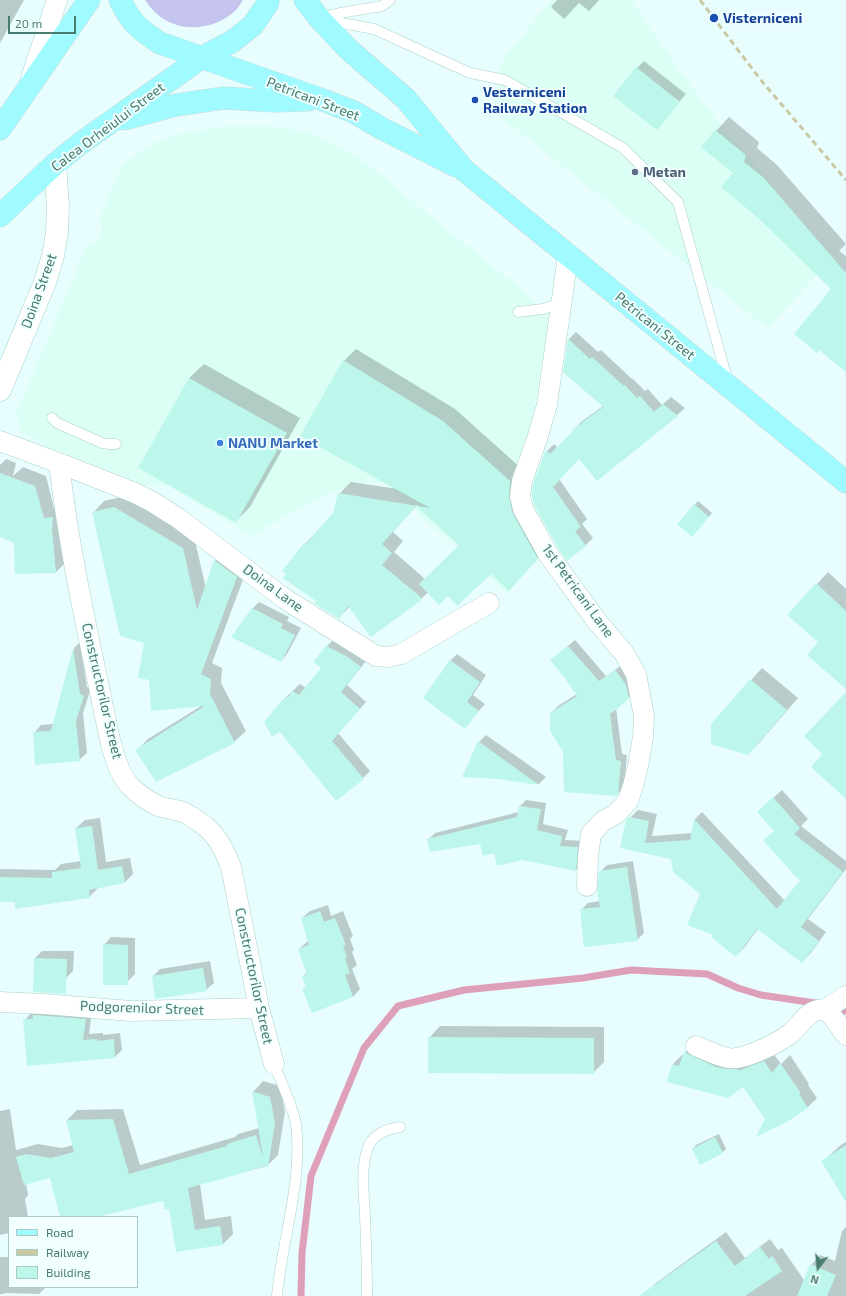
<!DOCTYPE html>
<style>
body{margin:0}
#map{position:relative;width:846px;height:1296px;overflow:hidden;background:#e8fefe;font-family:"Exo 2",sans-serif}
canvas{display:block}
.legend{position:absolute;left:8px;top:1216px;width:130px;height:72px;box-sizing:border-box;background:#f1ffff;border:1px solid #adcbc6;margin:0;padding:5px 7px;list-style:none;font-size:12px;color:#487c70}
.legend li{display:flex;align-items:center;gap:8px;height:20px}
.legend b{width:20px;border:1px solid #adcbc6}
.north{position:absolute;left:798px;top:1248px;width:40px;height:40px;-webkit-text-stroke:3px #f1ffff;paint-order:stroke;rotate:196deg;font-size:11px;font-weight:700;line-height:16px;text-align:center;color:#487c70}
.north::after{content:'';display:block;margin:auto;width:14px;height:18px;background:#487c70;clip-path:polygon(50% 0,100% 100%,50% 72%,0 100%)}
.scale{position:absolute;left:8px;top:16px;width:68px;height:18px;box-sizing:border-box;border:2px solid #487c70;border-top:0;padding-left:5px;font-size:12px;line-height:14px;white-space:nowrap;color:#487c70;-webkit-text-stroke:3px #f1ffff;paint-order:stroke}
</style>
<div id="map">
<canvas width="846" height="1296"></canvas>
<ul class="legend">
<li><b style="height:5px;background:#9ffbff"></b>Road</li>
<li><b style="height:5px;background:#cbc9a4"></b>Railway</li>
<li><b style="height:11px;background:#bdf7ec"></b>Building</li>
</ul>
<div class="north">N</div>
<div class="scale">20 m</div>
</div>
<script>
const context = document.querySelector('canvas').getContext('2d');
context.lineJoin = 'round';
function fillPath(path, color) { context.fillStyle = color; context.fill(path, 'evenodd'); }
function stroke(path, color, width, dash) { context.strokeStyle = color; context.lineWidth = width; context.lineCap = dash ? 'butt' : 'round'; context.setLineDash(dash || []); context.stroke(path); }
function write(font, color, halo, rows, align = 'center') {
  context.font = font + ' "Exo 2",sans-serif'; context.lineWidth = 4; context.setLineDash([]); context.textBaseline = 'middle'; context.strokeStyle = halo; context.fillStyle = color; for (const [text, x, y, turn = 0] of rows) {
    context.save(); context.translate(x, y); context.rotate((+turn || 0) * Math.PI / 180); context.textAlign = isNaN(turn) ? turn : align; if (halo) context.strokeText(text, 0, 0); context.fillText(text, 0, 0); context.restore();
  }
}
const commercial = new Path2D(`
 M 551,0 L 631,0 L 682,74 L 721,125 L 768,179 L 777,193 L 833,258 L 767,328 L 493,111 L 502,61 Z
 M 228,126 L 262,126 L 287,128 L 311,134 L 335,144 L 365,162 L 450,232 L 553,315 L 542,362 L 535,403 L 521,462 L 511,475 L 511,490 L 541,553 L 507,593 L 383,482 L 367,482 L 332,492 L 304,505 L 252,536 L 167,485 L 151,487 L 50,448 L 20,431 L 16,413 L 86,248 L 95,244 L 102,229 L 100,217 L 121,167 L 142,150 L 159,141 L 187,132 Z`);
const green = new Path2D(`
 M 145,0 L 243,0 C 241,3 239,7 236,10 C 219,27 189,33 167,21 C 158,16 151,9 145,0 Z`);
const shadow = new Path2D(`
 M 0,0 L 24,0 L 0,43 Z
 M 557,0 L 599,0 L 589,11 L 579,3 L 564,19 L 551,7 Z
 M 644,61 L 686,94 L 656,129 L 637,68 Z
 M 729,117 L 759,142 L 757,148 L 777,165 L 846,244 L 839,251 L 846,256 L 846,371 L 832,289 L 734,173 L 702,147 L 716,131 Z
 M 576,332 L 598,352 L 601,350 L 632,379 L 633,379 L 645,391 L 648,389 L 662,405 L 671,397 L 685,408 L 677,415 L 597,479 L 579,458 L 559,479 L 587,519 L 582,524 L 593,538 L 585,546 L 533,495 L 546,452 L 554,444 L 558,448 L 574,431 L 573,430 L 581,422 L 603,406 L 564,371 L 569,339 Z
 M 356,349 L 455,409 L 522,469 L 520,482 L 549,546 L 509,590 L 491,572 L 448,595 L 428,592 L 422,598 L 349,607 L 339,618 L 317,601 L 305,544 L 334,513 L 339,494 L 351,482 L 398,489 L 344,361 ZM 417,505 L 460,545 L 425,579 L 394,552 L 403,541 L 393,532 Z
 M 204,364 L 300,418 L 250,507 L 236,521 L 189,378 Z
 M 6,459 L 16,463 L 13,476 L 23,467 L 46,476 L 54,508 L 63,507 L 67,561 L 56,572 L 16,573 L 12,481 L 0,522 L 0,465 Z
 M 125,496 L 194,537 L 206,588 L 215,561 L 226,550 L 248,566 L 212,663 L 222,668 L 221,683 L 246,731 L 234,742 L 137,750 L 148,739 L 201,706 L 150,679 L 145,642 L 93,513 L 104,501 Z
 M 698,501 L 712,513 L 695,532 L 694,505 Z
 M 828,572 L 846,589 L 846,688 L 820,642 L 789,615 Z
 M 259,602 L 289,617 L 287,621 L 301,628 L 287,654 L 281,661 L 252,609 Z
 M 334,639 L 367,660 L 347,685 L 366,702 L 338,733 L 370,771 L 363,778 L 282,701 L 300,684 L 306,688 L 323,668 L 327,646 Z
 M 575,640 L 606,676 L 622,665 L 635,692 L 616,708 L 622,754 L 627,755 L 624,787 L 616,795 L 564,751 L 551,713 L 558,706 L 577,694 L 558,654 Z
 M 80,642 L 87,687 L 91,688 L 83,713 L 87,753 L 79,760 L 34,733 L 41,725 L 54,724 L 74,648 Z
 M 457,654 L 486,675 L 473,695 L 485,704 L 465,727 L 450,661 Z
 M 762,668 L 798,698 L 759,743 L 748,754 L 712,724 Z
 M 486,735 L 546,777 L 539,784 L 498,778 L 479,742 Z
 M 782,790 L 808,819 L 801,826 L 846,861 L 846,869 L 808,919 L 826,932 L 810,954 L 802,962 L 758,929 L 744,948 L 736,956 L 714,934 L 701,894 L 672,858 L 621,847 L 627,821 L 638,810 L 657,814 L 652,836 L 693,833 L 695,819 L 702,812 L 785,901 L 802,880 L 765,840 L 775,830 L 766,804 Z
 M 526,800 L 546,803 L 543,824 L 568,830 L 565,840 L 583,841 L 582,864 L 576,870 L 495,852 L 481,843 L 429,839 L 435,833 L 519,812 L 520,806 Z
 M 100,818 L 106,862 L 130,858 L 133,874 L 125,882 L 98,888 L 89,897 L 0,901 L 0,869 L 55,870 L 61,864 L 81,861 L 76,828 L 85,820 Z
 M 633,861 L 644,933 L 637,940 L 581,910 L 588,903 L 600,901 L 600,872 L 607,865 Z
 M 328,905 L 331,916 L 343,911 L 353,936 L 350,939 L 354,950 L 352,952 L 357,965 L 352,969 L 360,989 L 353,997 L 303,989 L 307,986 L 303,976 L 307,972 L 299,949 L 308,941 L 302,918 L 310,911 Z
 M 111,937 L 135,938 L 135,974 L 128,981 L 104,980 L 104,945 Z
 M 42,951 L 74,951 L 73,971 L 66,978 L 35,958 Z
 M 210,961 L 214,983 L 206,990 L 153,976 L 160,969 Z
 M 92,1012 L 89,1034 L 103,1033 L 103,1035 L 120,1033 L 122,1050 L 115,1057 L 25,1020 L 31,1013 Z
 M 440,1026 L 604,1027 L 604,1062 L 593,1073 L 429,1038 Z
 M 693,1044 L 725,1058 L 773,1053 L 781,1064 L 790,1055 L 809,1084 L 808,1085 L 817,1098 L 808,1107 L 786,1122 L 766,1119 L 743,1085 L 668,1082 L 673,1064 L 682,1055 L 684,1056 L 685,1053 Z
 M 263,1081 L 280,1086 L 285,1112 L 278,1155 L 267,1166 L 200,1184 L 205,1220 L 231,1216 L 233,1234 L 223,1244 L 177,1251 L 170,1208 L 164,1200 L 94,1217 L 61,1217 L 51,1176 L 26,1183 L 28,1195 L 25,1199 L 28,1217 L 9,1217 L 9,1233 L 0,1235 L 0,1111 L 10,1109 L 16,1150 L 38,1144 L 62,1148 L 73,1145 L 67,1120 L 77,1110 L 123,1109 L 140,1165 L 235,1137 L 238,1134 L 259,1128 L 253,1092 Z
 M 719,1134 L 726,1149 L 723,1152 L 700,1163 L 693,1149 L 696,1145 Z
 M 846,1142 L 846,1198 L 823,1161 L 842,1144 Z
 M 846,1227 L 846,1296 L 642,1296 L 656,1283 L 726,1232 L 745,1258 L 770,1239 L 778,1250 L 782,1248 L 804,1280 L 811,1265 L 820,1255 L 835,1261 L 842,1231 Z
 M 0,1257 L 9,1257 L 9,1287 L 46,1287 L 39,1294 L 5,1293 L 4,1294 L 0,1294 Z`);
const stream = new Path2D(`
 M 835,1010 L 846,1011
 M 301,1296 L 302,1253 L 311,1176 L 364,1048 L 398,1006 L 464,990 L 583,978 L 631,970 L 707,974 L 738,988 L 761,995 L 815,1003`);
const building = new Path2D(`
 M 636,67 L 680,102 L 657,130 L 613,96 Z
 M 715,130 L 746,155 L 744,162 L 764,178 L 845,272 L 846,271 L 846,372 L 819,350 L 817,353 L 794,334 L 831,289 L 757,217 L 721,187 L 733,173 L 701,147 Z
 M 568,339 L 590,359 L 592,357 L 624,386 L 625,385 L 637,398 L 640,396 L 654,412 L 663,404 L 678,416 L 597,481 L 579,459 L 553,487 L 581,527 L 575,531 L 586,546 L 567,561 L 558,548 L 534,505 L 532,495 L 533,484 L 545,452 L 546,450 L 550,454 L 573,431 L 572,430 L 603,407 L 563,372 Z
 M 343,360 L 443,421 L 510,481 L 509,495 L 512,512 L 538,559 L 509,591 L 491,574 L 457,606 L 448,596 L 439,605 L 419,584 L 459,545 L 416,506 L 382,544 L 392,553 L 382,565 L 423,599 L 371,637 L 348,606 L 339,619 L 314,603 L 316,601 L 283,578 L 286,574 L 282,571 L 304,543 L 306,544 L 333,513 L 338,493 L 430,508 L 300,436 Z
 M 189,378 L 287,433 L 236,523 L 138,468 Z
 M 0,473 L 35,486 L 44,518 L 53,517 L 52,529 L 56,573 L 15,574 L 14,543 L 0,537 Z
 M 694,504 L 709,517 L 692,537 L 677,524 Z
 M 114,507 L 183,548 L 197,610 L 214,560 L 237,577 L 201,674 L 211,679 L 210,694 L 235,743 L 156,782 L 135,750 L 205,706 L 151,711 L 149,680 L 138,678 L 144,643 L 120,636 L 92,512 Z
 M 816,583 L 846,611 L 846,689 L 807,655 L 818,642 L 787,615 Z
 M 252,608 L 283,624 L 281,628 L 295,635 L 281,662 L 231,637 Z
 M 326,646 L 348,657 L 361,667 L 341,692 L 360,709 L 332,741 L 364,779 L 336,801 L 280,732 L 272,737 L 264,722 L 282,700 L 289,696 L 292,691 L 299,695 L 321,668 L 313,662 Z
 M 568,646 L 599,681 L 615,670 L 626,685 L 629,699 L 621,705 L 621,706 L 610,714 L 616,760 L 621,761 L 618,794 L 617,796 L 564,792 L 563,752 L 550,731 L 550,713 L 577,696 L 564,677 L 550,660 Z
 M 73,648 L 80,694 L 84,696 L 76,721 L 80,761 L 35,765 L 33,732 L 51,731 Z
 M 450,660 L 480,682 L 467,702 L 479,711 L 465,729 L 423,698 Z
 M 750,679 L 787,710 L 748,755 L 711,744 L 711,724 Z
 M 846,692 L 846,799 L 811,767 L 822,754 L 804,736 Z
 M 478,741 L 539,785 L 498,779 L 462,777 Z
 M 773,797 L 800,828 L 794,834 L 843,872 L 801,927 L 819,941 L 802,963 L 757,929 L 736,957 L 711,937 L 713,935 L 687,925 L 700,894 L 673,872 L 671,859 L 620,848 L 626,820 L 629,817 L 649,821 L 645,843 L 690,840 L 694,819 L 777,909 L 800,880 L 794,875 L 763,840 L 774,831 L 757,812 Z
 M 519,806 L 541,809 L 537,830 L 562,836 L 560,846 L 578,847 L 576,871 L 522,860 L 497,866 L 494,853 L 483,856 L 480,844 L 430,852 L 427,839 L 517,817 Z
 M 92,826 L 98,870 L 122,866 L 125,883 L 89,890 L 90,898 L 15,909 L 15,902 L 0,902 L 0,877 L 52,878 L 52,872 L 81,868 L 75,828 Z
 M 627,867 L 638,941 L 584,947 L 580,909 L 600,907 L 597,890 L 599,871 Z
 M 320,911 L 324,922 L 335,918 L 346,945 L 343,946 L 347,958 L 345,959 L 350,973 L 345,975 L 353,997 L 312,1013 L 302,989 L 306,988 L 302,976 L 307,974 L 298,949 L 309,945 L 301,918 Z
 M 103,944 L 128,945 L 128,985 L 103,985 Z
 M 34,958 L 67,959 L 66,994 L 33,992 Z
 M 203,968 L 207,991 L 155,999 L 152,976 Z
 M 33,1015 L 86,1019 L 83,1040 L 97,1039 L 97,1041 L 114,1039 L 115,1058 L 27,1066 L 23,1019 L 33,1019 Z
 M 428,1037 L 594,1038 L 594,1074 L 428,1073 Z
 M 684,1052 L 716,1067 L 726,1069 L 737,1069 L 738,1071 L 764,1061 L 772,1073 L 780,1063 L 801,1093 L 799,1094 L 808,1108 L 787,1122 L 756,1137 L 765,1119 L 743,1087 L 728,1098 L 667,1082 L 672,1064 L 679,1066 Z
 M 252,1091 L 270,1097 L 275,1123 L 268,1167 L 265,1167 L 265,1166 L 222,1179 L 188,1188 L 195,1230 L 220,1226 L 223,1245 L 176,1252 L 169,1209 L 165,1210 L 163,1201 L 97,1217 L 60,1217 L 50,1178 L 24,1185 L 16,1157 L 26,1154 L 51,1158 L 74,1152 L 66,1120 L 113,1119 L 129,1174 L 227,1146 L 227,1144 L 256,1135 L 263,1157 Z
 M 715,1137 L 723,1153 L 700,1165 L 692,1149 Z
 M 846,1145 L 846,1202 L 821,1161 Z
 M 716,1241 L 735,1266 L 760,1247 L 769,1259 L 772,1256 L 782,1271 L 745,1296 L 639,1296 Z
 M 810,1264 L 836,1275 L 827,1296 L 797,1296 Z`);
const service = new Path2D(`
 M 323,17 L 340,13 L 382,6 L 390,0
 M 326,20 L 374,29 L 470,73 L 505,80 L 623,148 L 678,202 L 728,382
 M 518,312 L 543,309 L 562,303
 M 52,418 L 57,423 L 102,443 L 109,444 L 116,444
 M 274,1064 C 281,1081 293,1107 296,1124 C 303,1182 282,1239 277,1296
 M 367,1296 C 367,1269 366,1242 365,1216 C 364,1194 360,1165 369,1145 C 375,1133 387,1129 400,1127`);
const minor = new Path2D(`
 M 31,78 L 57,0
 M 568,256 L 547,405 L 537,439 L 522,481 L 520,496 L 523,509 L 548,554 L 599,624 L 624,653 L 636,674 L 644,716 L 643,737 L 638,766 L 633,786 L 628,801 L 616,814 L 603,821 L 591,834 L 588,856 L 587,886
 M 0,441 L 59,463 C 69,553 90,642 108,731 C 112,749 117,770 129,785 C 137,793 148,801 158,806 C 166,809 175,809 182,812 C 187,813 191,817 195,819 C 215,831 223,846 231,867 L 259,1008 L 274,1064
 M 59,463 L 135,493 L 151,501 L 178,518 L 285,599 L 376,656 L 388,657 L 401,654 L 489,603
 M 0,1002 L 44,1004 L 131,1011 L 259,1008
 M 824,1010 L 846,996
 M 696,1046 C 706,1050 717,1056 728,1058 C 743,1061 778,1043 790,1034 C 800,1026 809,1007 824,1010 C 831,1012 841,1029 846,1035`);
const secondary = new Path2D(`
 M 0,390 L 45,282 L 53,256 L 57,232 L 58,206 L 55,164`);
const primary = new Path2D(`
 M 120,0 C 131,23 140,30 160,43 L 323,100 L 354,112 L 381,128 L 456,166
 M 305,0 L 319,18 L 348,49 L 406,99 L 464,170 L 846,482
 M 125,119 L 176,105 L 224,98 L 274,101 L 308,100
 M 0,129 L 89,0
 M 0,216 L 55,164 L 81,143 L 201,58 L 233,41 L 253,25 L 268,3 L 268,0`);
const rail = new Path2D(`
 M 700,0 L 760,79 L 846,180`);
const markers = [
 [714,18,5,"#1a4fb4"],
 [475,100,4,"#1a4fb4"],
 [635,172,4,"#5c6f8a"],
 [220,443,4,"#3f7fe0"]
];
const transitNames = [
 ["Visterniceni",723,18],
 ["Vesterniceni",483,92],
 ["Railway Station",483,108]
];
const streetNames = [
 ["Petricani Street",313,99,21],
 ["Calea Orheiului Street",108,127,-37],
 ["Doina Street",39,291,-70],
 ["Petricani Street",655,326,39],
 ["Doina Lane",273,588,36],
 ["1st Petricani Lane",578,591,54],
 ["Constructorilor Street",102,691,77],
 ["Constructorilor Street",254,976,78],
 ["Podgorenilor Street",142,1008,2]
];
const serviceNames = [
 ["Metan",643,172]
];
const shopNames = [
 ["NANU Market",228,443]
];
fillPath(commercial, '#dcfff5');
fillPath(green, '#c5c4ee');
fillPath(shadow, '#0003');
stroke(stream, '#de9fba', 7);
fillPath(building, '#bdf7ec');
stroke(service, '#a9d0ca', 11);
stroke(minor, '#a9d0ca', 21);
stroke(secondary, '#a6d4cd', 23);
stroke(primary, '#ccdad7', 23);
stroke(service, '#fff', 10);
stroke(minor, '#fff', 20);
stroke(secondary, '#fff', 22);
stroke(primary, '#9ffbff', 22);
stroke(rail, '#cbc9a4', 3, [6, 4]);
for (const [x, y, r, color] of markers) { const dot = new Path2D(); dot.arc(x, y, r, 0, 2 * Math.PI); context.fillStyle = color; context.fill(dot); stroke(dot, '#f1ffff', 1.5); }
write('bold 14px', '#164399', '#f1ffff', transitNames, 'left');
write('14px', '#487c70', '#f1ffff', streetNames);
write('bold 14px', '#4e5e75', '#f1ffff', serviceNames, 'left');
write('bold 14px', '#366cbe', '#f1ffff', shopNames, 'left');
</script>
